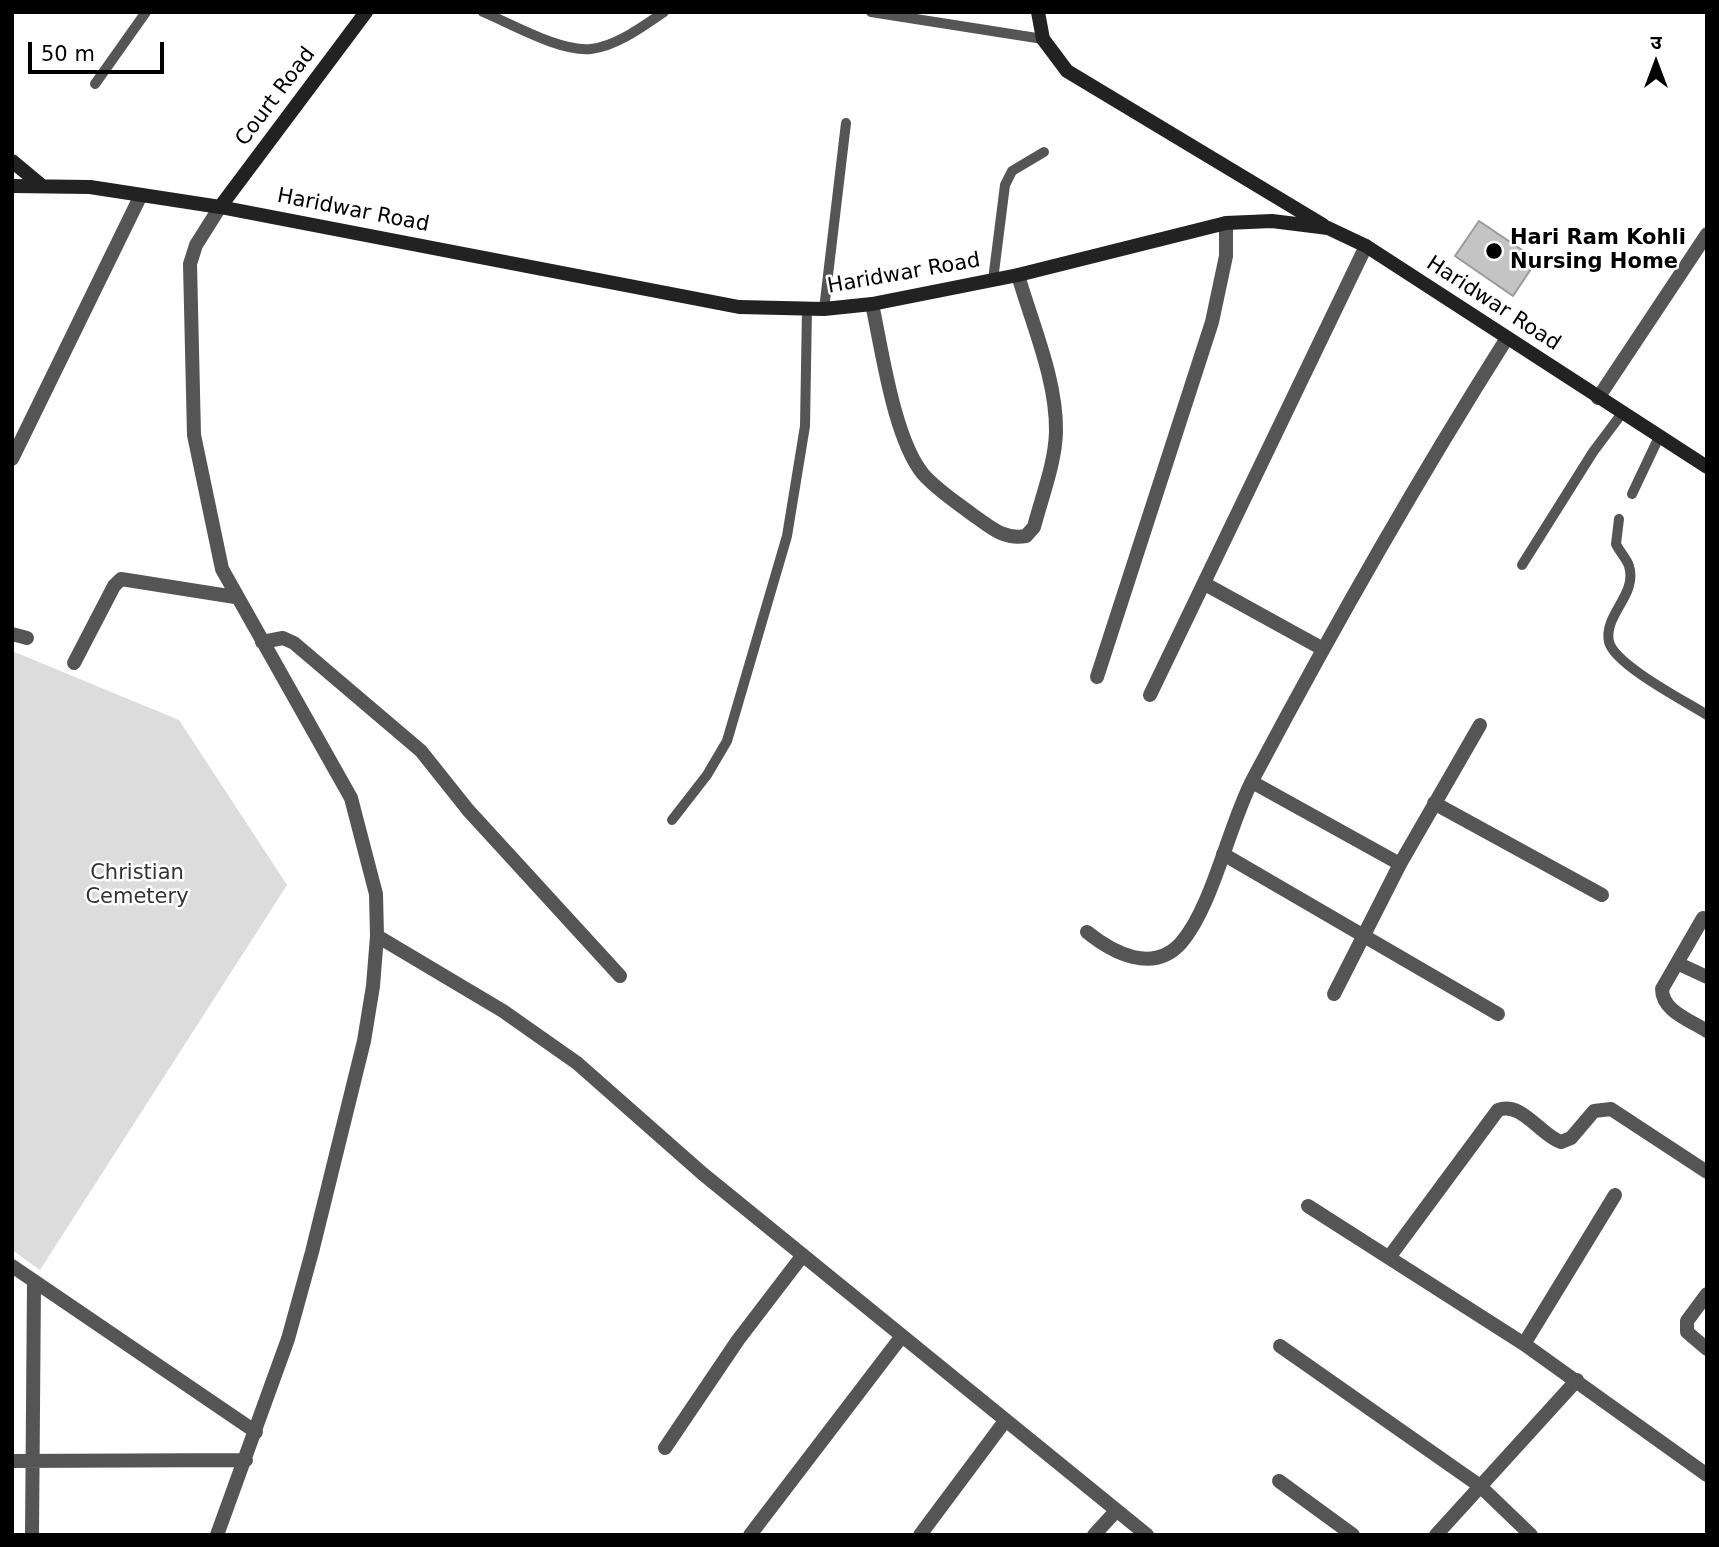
<!DOCTYPE html>
<meta charset="utf-8">
<style>
body{margin:0}
#map{position:relative;width:1719px;height:1547px;overflow:hidden;background:#fff;font-family:"DejaVu Sans","Noto Sans Devanagari",sans-serif}
canvas{display:block}
.frame{position:absolute;inset:0;border:14px solid #000;pointer-events:none}
.north{position:absolute;left:1621px;top:28px;width:70px;height:70px;-webkit-text-stroke:5px #fff;paint-order:stroke;rotate:0deg;font-size:19px;font-weight:700;line-height:28px;text-align:center;color:#000}
.north::after{content:'';display:block;margin:auto;width:24px;height:32px;background:#000;clip-path:polygon(50% 0,100% 100%,50% 72%,0 100%)}
.scale{position:absolute;left:28px;top:42px;width:136px;height:32px;box-sizing:border-box;border:4px solid #000;border-top:0;padding-left:9px;font-size:21px;line-height:24px;white-space:nowrap;color:#000;-webkit-text-stroke:5px #fff;paint-order:stroke}
</style>
<div id="map">
<canvas width="1719" height="1547"></canvas>
<div class="frame"></div>
<div class="north">उ</div>
<div class="scale">50 m</div>
</div>
<script>
const context = document.querySelector('canvas').getContext('2d');
context.lineJoin = 'round';
function fillPath(path, color) { context.fillStyle = color; context.fill(path, 'evenodd'); }
function stroke(path, color, width, dash) { context.strokeStyle = color; context.lineWidth = width; context.lineCap = dash ? 'butt' : 'round'; context.setLineDash(dash || []); context.stroke(path); }
function write(font, color, halo, rows, align = 'center') {
  context.font = font + ' "DejaVu Sans",sans-serif'; context.lineWidth = 5; context.setLineDash([]); context.textBaseline = 'middle'; context.strokeStyle = halo; context.fillStyle = color; for (const [text, x, y, turn = 0] of rows) {
    context.save(); context.translate(x, y); context.rotate((+turn || 0) * Math.PI / 180); context.textAlign = isNaN(turn) ? turn : align; if (halo) context.strokeText(text, 0, 0); context.fillText(text, 0, 0); context.restore();
  }
}
const green = new Path2D(`
 M 12,651 L 179,720 L 287,885 L 40,1270 L 12,1250 Z`);
const building = new Path2D(`
 M 1479,221 L 1537,260 L 1513,296 L 1455,256 Z`);
const lane = new Path2D(`
 M 483,12 C 512,24 560,52 591,49 C 617,46 643,26 664,12
 M 871,12 L 1043,39
 M 95,84 L 146,12
 M 993,280 L 1005,185 L 1012,171 L 1044,152
 M 824,309 L 846,123
 M 1632,494 L 1659,437
 M 1619,519 L 1616,544 C 1619,551 1627,559 1629,566 C 1638,595 1603,615 1609,642 C 1615,665 1685,701 1707,715
 M 1522,565 L 1593,452 L 1623,412
 M 672,820 L 707,775 L 727,741 L 787,536 L 805,426 L 807,309`);
const street = new Path2D(`
 M 872,304 C 882,350 894,439 923,474 C 937,490 956,502 973,515 C 991,527 1003,540 1026,536 L 1034,527 C 1042,496 1055,464 1056,432 C 1057,380 1032,324 1018,275
 M 1598,398 L 1707,234
 M 12,459 L 141,195
 M 1205,584 L 1323,649
 M 12,634 L 27,638
 M 262,642 L 283,638 L 294,643 L 421,751 L 468,810 L 620,976
 M 74,663 L 114,586 L 121,579 L 235,597
 M 1097,677 L 1212,322 L 1226,256 L 1226,223
 M 1150,695 L 1366,246
 M 1252,782 L 1400,864
 M 1434,803 L 1602,895
 M 1223,854 L 1498,1014
 M 1703,918 L 1662,989 C 1662,1011 1690,1020 1707,1031
 M 1087,932 C 1113,953 1153,974 1181,943 C 1213,906 1229,824 1253,779 C 1333,628 1416,482 1507,338
 M 377,936 L 503,1011 L 577,1063 L 703,1174 L 1147,1535
 M 1679,964 L 1707,977
 M 1334,994 L 1400,864 L 1480,725
 M 1308,1206 L 1524,1344 L 1707,1475
 M 1390,1256 L 1498,1110 C 1522,1101 1540,1135 1561,1142 L 1571,1138 L 1594,1111 L 1611,1109 L 1707,1172
 M 12,1266 L 256,1432
 M 1707,1294 L 1687,1321 L 1687,1332 L 1707,1349
 M 1524,1344 L 1615,1195
 M 1280,1346 L 1480,1486 L 1531,1535
 M 665,1448 L 738,1340 L 803,1255
 M 12,1461 L 246,1460
 M 1279,1481 L 1353,1535
 M 32,1535 L 34,1281
 M 217,1535 L 288,1339 L 312,1252 L 364,1041 L 373,986 L 377,936 L 376,894 L 351,798 L 222,569 L 194,435 L 190,264 L 196,245 L 220,207
 M 750,1535 L 902,1336
 M 920,1535 L 1005,1421
 M 1094,1535 L 1116,1511
 M 1436,1535 L 1577,1380`);
const secondary = new Path2D(`
 M 1038,12 L 1043,39 L 1067,71 L 1323,225
 M 12,161 L 42,186
 M 12,186 L 90,187 L 220,207 L 739,307 L 824,309 L 872,304 L 1018,275 L 1226,223 L 1272,221 L 1328,228 L 1366,246 L 1707,467
 M 220,207 L 366,12`);
const markers = [
 [1494,251,9,"#000"]
];
const streetNames = [
 ["Court Road",276,97,-53],
 ["Haridwar Road",353,211,11],
 ["Haridwar Road",904,274,-10],
 ["Haridwar Road",1493,304,33]
];
const poiNames = [
 ["Hari Ram Kohli",1510,239],
 ["Nursing Home",1510,263]
];
const parkNames = [
 ["Christian",137,874],
 ["Cemetery",137,898]
];
fillPath(green, '#dcdcdc');
fillPath(building, '#c4c4c4');
stroke(building, '#999', 2);
stroke(lane, '#555', 10);
stroke(street, '#555', 14);
stroke(secondary, '#222', 14);
for (const [x, y, r, color] of markers) { const dot = new Path2D(); dot.arc(x, y, r, 0, 2 * Math.PI); context.fillStyle = color; context.fill(dot); stroke(dot, '#fff', 2.5); }
write('21px', '#000', '#fff', streetNames);
write('bold 21px', '#000', '#fff', poiNames, 'left');
write('21px', '#333', '#fff', parkNames);
</script>
